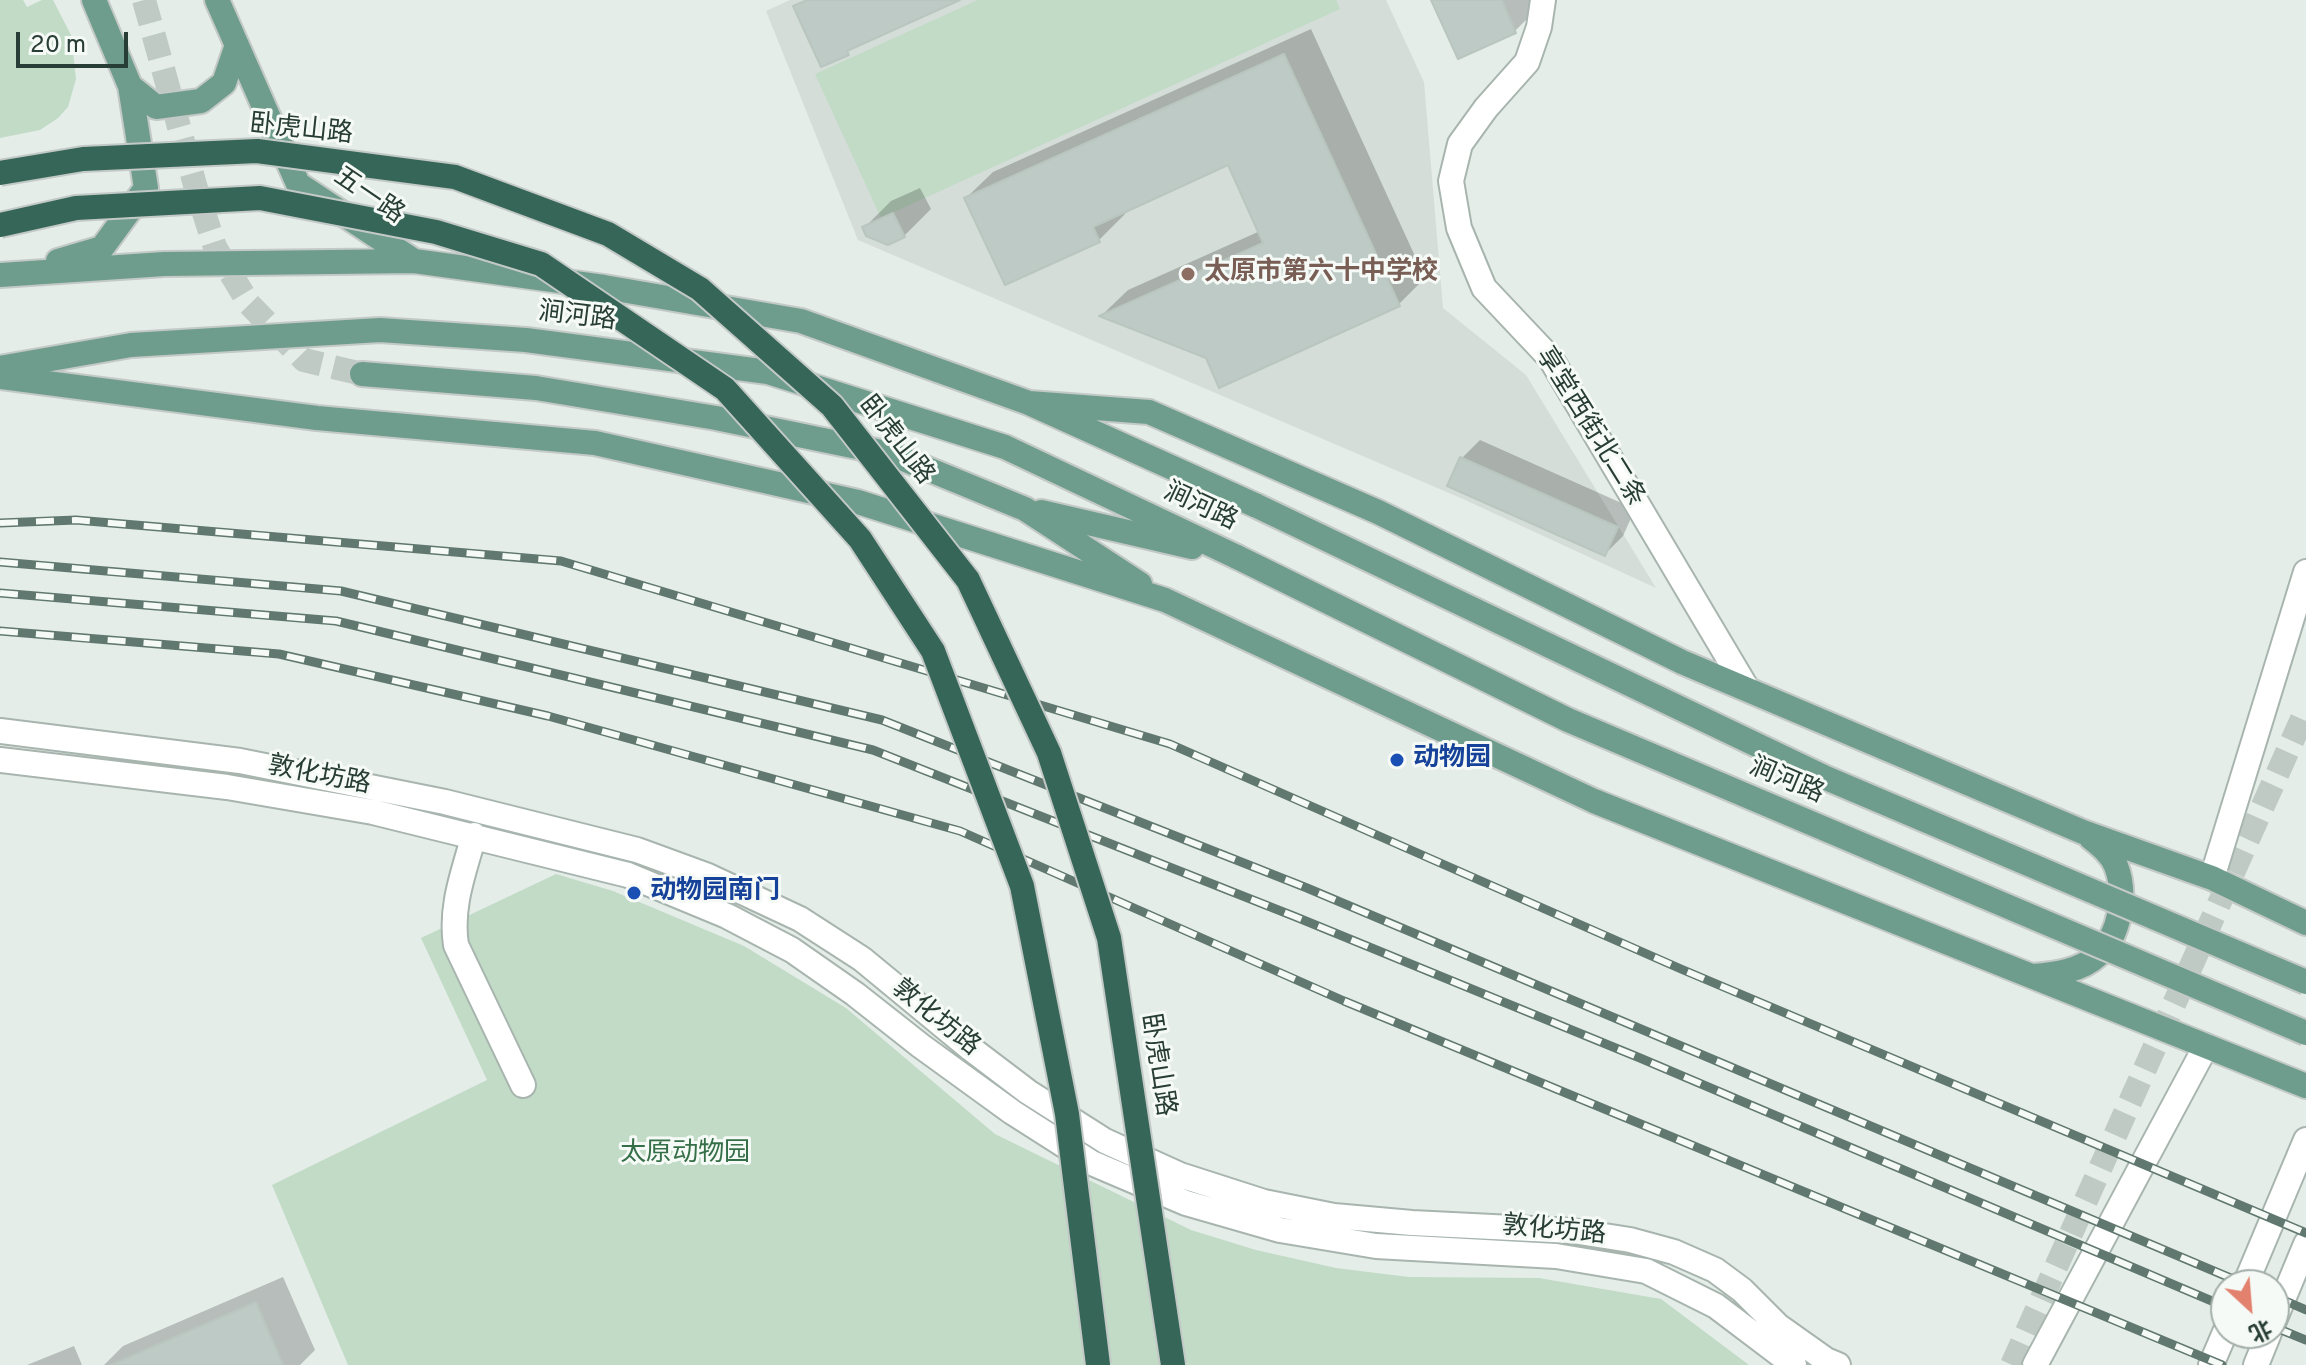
<!DOCTYPE html>
<meta charset="utf-8">
<style>
body{margin:0}
#map{position:relative;width:2306px;height:1365px;overflow:hidden;background:#e5ede9;font-family:Overpass,"Noto Sans SC",sans-serif}
canvas{display:block}
.north{position:absolute;left:2210px;top:1269px;width:80px;height:80px;box-sizing:border-box;background:#f6faf7;border:2px solid #a3aea9;border-radius:50%;rotate:154deg;font-size:22px;font-weight:700;line-height:32px;text-align:center;color:#273d35}
.north::after{content:'';display:block;margin:auto;width:28px;height:36px;background:#e2816e;clip-path:polygon(50% 0,100% 100%,50% 72%,0 100%)}
.scale{position:absolute;left:16px;top:32px;width:112px;height:36px;box-sizing:border-box;border:4px solid #273d35;border-top:0;padding-left:10px;font-size:24px;line-height:28px;white-space:nowrap;color:#273d35;-webkit-text-stroke:6px #f6faf7;paint-order:stroke}
</style>
<div id="map">
<canvas width="2306" height="1365"></canvas>
<div class="north">北</div>
<div class="scale">20 m</div>
</div>
<script>
const context = document.querySelector('canvas').getContext('2d');
context.lineJoin = 'round';
function fillPath(path, color) { context.fillStyle = color; context.fill(path, 'evenodd'); }
function stroke(path, color, width, dash) { context.strokeStyle = color; context.lineWidth = width; context.lineCap = dash ? 'butt' : 'round'; context.setLineDash(dash || []); context.stroke(path); }
function write(font, color, halo, rows, align = 'center') {
  context.font = font + ' Overpass,"Noto Sans SC",sans-serif'; context.lineWidth = 6; context.setLineDash([]); context.textBaseline = 'middle'; context.strokeStyle = halo; context.fillStyle = color; for (const [text, x, y, turn = 0] of rows) {
    context.save(); context.translate(x, y); context.rotate((+turn || 0) * Math.PI / 180); context.textAlign = isNaN(turn) ? turn : align; if (halo) context.strokeText(text, 0, 0); context.fillText(text, 0, 0); context.restore();
  }
}
const built = new Path2D(`
 M 790,0 L 1386,0 L 1424,82 L 1443,308 L 1526,375 L 1656,588 L 1463,499 L 858,240 L 766,11 Z`);
const green = new Path2D(`
 M 0,0 L 23,0 L 27,7 L 42,0 L 53,0 L 71,35 L 76,79 L 68,107 L 58,118 L 40,130 L 0,138 Z
 M 978,0 L 1336,0 L 1340,9 L 881,218 L 815,74 Z
 M 556,874 L 613,891 L 744,946 L 846,1008 L 995,1134 L 1191,1230 L 1256,1250 L 1336,1268 L 1409,1277 L 1539,1278 L 1661,1299 L 1749,1365 L 348,1365 L 272,1185 L 487,1080 L 421,938 Z`);
const shadow = new Path2D(`
 M 1433,0 L 1546,0 L 1515,31 L 1459,56 Z
 M 1311,29 L 1425,278 L 1399,304 L 1207,356 L 1102,315 L 1128,290 L 1260,231 L 1229,163 L 1124,211 L 1125,214 L 1099,240 L 966,198 L 993,172 Z
 M 920,188 L 931,209 L 904,236 L 888,242 L 864,228 L 891,201 Z
 M 1480,440 L 1635,509 L 1623,536 L 1605,554 L 1462,458 Z
 M 283,1277 L 315,1350 L 300,1365 L 104,1365 L 123,1346 Z
 M 74,1346 L 82,1365 L 27,1365 Z`);
const building = new Path2D(`
 M 807,0 L 960,0 L 847,51 L 849,55 L 821,67 L 793,6 Z
 M 1431,0 L 1502,0 L 1516,33 L 1458,59 Z
 M 1284,54 L 1400,306 L 1219,388 L 1206,358 L 1099,316 L 1263,243 L 1228,165 L 1093,227 L 1100,242 L 1005,285 L 964,198 Z
 M 893,213 L 905,237 L 888,245 L 866,236 L 862,227 Z
 M 1460,457 L 1618,527 L 1605,556 L 1447,486 Z
 M 256,1302 L 283,1365 L 111,1365 Z`);
const minorTunnel = new Path2D(`
 M 2012,1365 L 2306,710`);
const majorTunnel = new Path2D(`
 M 144,0 L 195,185 L 215,247 L 249,304 L 304,360 L 362,374`);
const minor = new Path2D(`
 M 1543,0 L 1539,27 L 1527,62 L 1486,108 L 1460,144 L 1451,181 L 1459,228 L 1484,288 L 1551,359 L 1747,689
 M 0,731 L 240,761 L 445,802 L 637,850 L 708,876 L 800,919 L 862,959 L 970,1048 L 1028,1092 L 1105,1141 L 1180,1175 L 1264,1202 L 1334,1216 L 1412,1223 L 1573,1231 L 1630,1240 L 1674,1252 L 1715,1270 L 1742,1290 L 1778,1326 L 1826,1360 L 1838,1365
 M 0,760 L 227,787 L 373,812 L 628,875 L 727,916 L 792,950 L 855,994 L 921,1046 L 1012,1112 L 1092,1163 L 1186,1203 L 1280,1230 L 1376,1246 L 1556,1256 L 1646,1271 L 1716,1306 L 1794,1365
 M 474,835 C 464,872 450,906 456,945 L 523,1085
 M 2212,878 L 2306,572
 M 2245,1285 L 2306,1140
 M 2274,1321 L 2306,1244
 M 2035,1365 L 2206,1046
 M 2211,1365 L 2226,1330
 M 2256,1365 L 2269,1333`);
const major = new Path2D(`
 M 217,0 L 298,184 L 414,261
 M 130,86 L 156,107 L 201,101 L 224,83 L 237,45
 M 58,261 L 102,248 L 146,188 L 130,86 L 94,0
 M 0,275 L 164,264 L 414,261 L 604,287 L 801,321 L 1029,403 L 1257,506
 M 0,368 L 131,345 L 380,330 L 526,340 L 768,372 L 1005,447 L 1237,557
 M 362,374 L 536,388 L 716,418 L 891,454 L 1025,509 L 1140,584
 M 0,377 L 317,418 L 595,443 L 858,502 L 1165,600 L 1594,801 L 2306,1086
 M 1029,403 L 1149,412 L 1378,512 L 1682,662 L 2083,832 L 2212,878 L 2306,923
 M 1041,512 L 1192,547
 M 2033,976 C 2055,974 2081,971 2098,955 C 2120,935 2127,894 2116,866 C 2111,854 2101,846 2091,838`);
const rail = new Path2D(`
 M 0,523 L 76,520 L 561,561 L 1170,744 L 1681,969 L 2306,1233
 M 0,562 L 341,591 L 882,720 L 1307,888 L 2247,1285
 M 0,593 L 336,621 L 873,750 L 1296,917 L 1640,1058 L 2226,1307
 M 0,631 L 279,654 L 548,716 L 960,831 L 1344,1001 L 2222,1365
 M 2274,1296 L 2306,1310
 M 2274,1327 L 2306,1340`);
const majorBridge = new Path2D(`
 M 1257,506 L 1826,778 L 2306,982
 M 1237,557 L 1568,720 L 2306,1033`);
const highwayBridge = new Path2D(`
 M 0,173 L 83,159 L 257,151 L 455,177 L 608,234 L 700,289 L 832,406 L 968,580 L 1049,753 L 1109,938 L 1173,1365
 M 0,225 L 76,208 L 260,198 L 436,232 L 541,264 L 725,389 L 860,539 L 933,651 L 1022,886 L 1067,1114 L 1098,1365`);
const markers = [
 [1188,274,8,"#8d6e63"],
 [1397,760,8,"#1a4fb4"],
 [634,893,8,"#1a4fb4"]
];
const streetNames = [
 ["卧虎山路",301,131,6],
 ["五一路",368,197,34],
 ["涧河路",577,318,7],
 ["享堂西街北二条",1589,428,58],
 ["卧虎山路",895,441,52],
 ["涧河路",1200,508,25],
 ["敦化坊路",319,777,11],
 ["涧河路",1786,782,23],
 ["敦化坊路",935,1019,39],
 ["卧虎山路",1156,1065,81],
 ["敦化坊路",1554,1232,5]
];
const educationNames = [
 ["太原市第六十中学校",1204,274]
];
const transitNames = [
 ["动物园",1413,760],
 ["动物园南门",650,893]
];
const parkNames = [
 ["太原动物园",685,1155]
];
fillPath(built, '#d4ddd8');
fillPath(green, '#c1dbc6');
fillPath(shadow, '#0003');
fillPath(building, '#becac5');
stroke(building, '#b9c6bf', 2);
stroke(minorTunnel, '#bfcac5', 24, [24, 12]);
stroke(majorTunnel, '#bfcac5', 24, [24, 12]);
stroke(minor, '#a8b5af', 28);
stroke(major, '#c3c9c6', 28);
stroke(minor, '#fff', 24);
stroke(major, '#6f9d8d', 24);
stroke(rail, '#617870', 9);
stroke(rail, '#f6faf7', 6, [18]);
stroke(majorBridge, '#c3c9c6', 28, []);
stroke(highwayBridge, '#c3c9c6', 28, []);
stroke(majorBridge, '#6f9d8d', 24);
stroke(highwayBridge, '#366658', 24);
for (const [x, y, r, color] of markers) { const dot = new Path2D(); dot.arc(x, y, r, 0, 2 * Math.PI); context.fillStyle = color; context.fill(dot); stroke(dot, '#f6faf7', 3); }
write('26px', '#273d35', '#f6faf7', streetNames);
write('bold 26px', '#785e54', '#f6faf7', educationNames, 'left');
write('bold 26px', '#164399', '#f6faf7', transitNames, 'left');
write('26px', '#356f47', '#f6faf7', parkNames);
</script>
